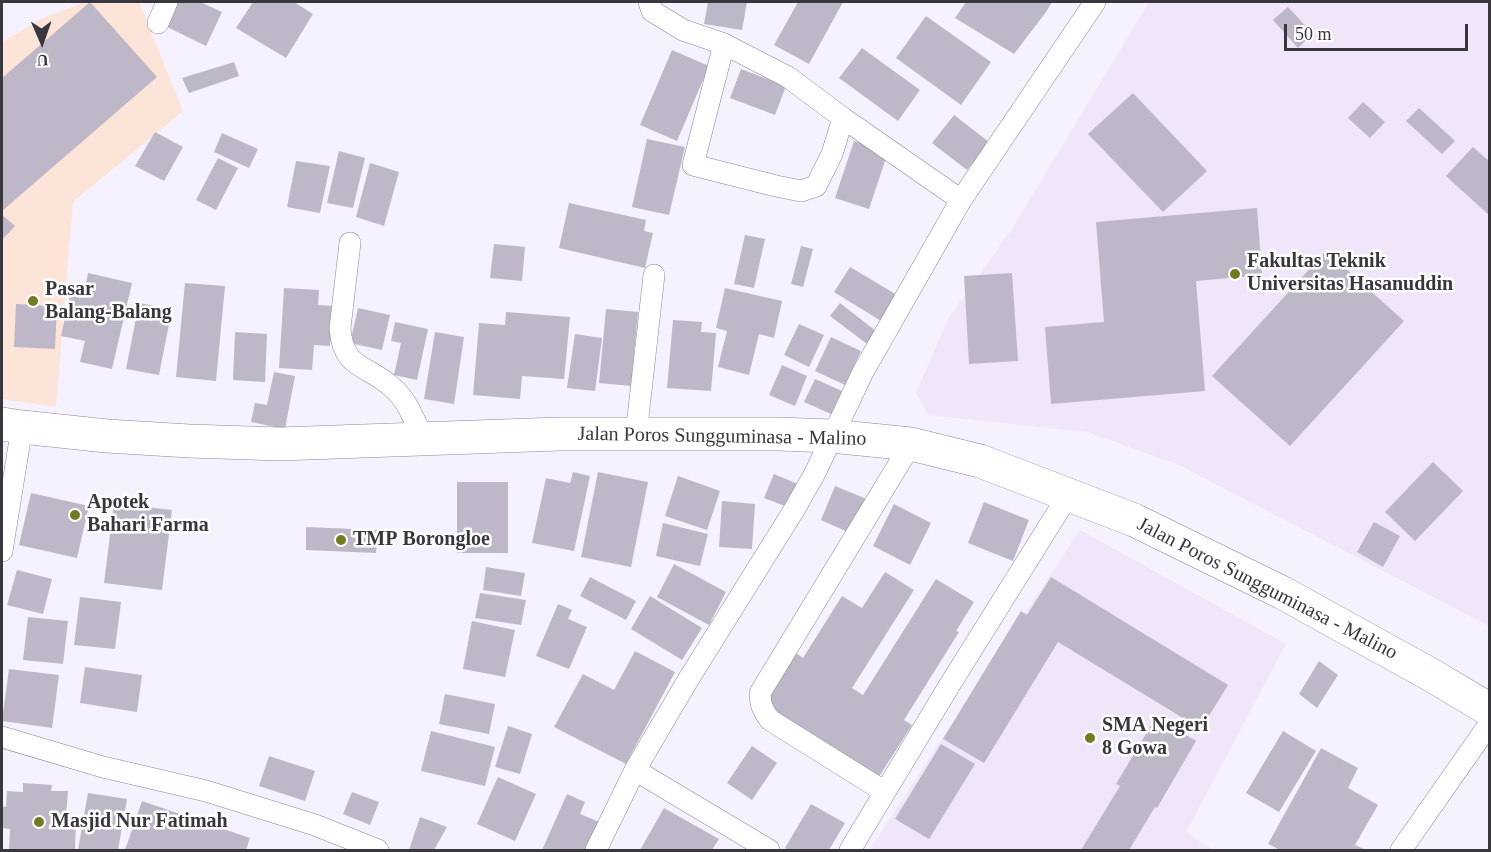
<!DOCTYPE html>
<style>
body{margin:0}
#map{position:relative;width:1491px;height:852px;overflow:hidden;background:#f6f1fe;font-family:"Times New Roman",serif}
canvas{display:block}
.frame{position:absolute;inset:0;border:3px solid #39373d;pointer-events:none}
.north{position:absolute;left:12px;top:12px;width:60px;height:60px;-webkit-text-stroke:4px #fff;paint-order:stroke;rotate:178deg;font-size:16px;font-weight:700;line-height:24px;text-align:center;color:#39373d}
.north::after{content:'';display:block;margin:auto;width:21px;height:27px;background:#39373d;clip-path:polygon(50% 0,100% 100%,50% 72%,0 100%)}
.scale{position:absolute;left:1284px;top:24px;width:184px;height:27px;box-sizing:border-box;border:3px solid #39373d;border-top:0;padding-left:8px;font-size:18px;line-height:21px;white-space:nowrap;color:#39373d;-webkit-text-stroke:4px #fff;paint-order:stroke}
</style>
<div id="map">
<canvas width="1491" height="852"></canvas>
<div class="frame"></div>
<div class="north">U</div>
<div class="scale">50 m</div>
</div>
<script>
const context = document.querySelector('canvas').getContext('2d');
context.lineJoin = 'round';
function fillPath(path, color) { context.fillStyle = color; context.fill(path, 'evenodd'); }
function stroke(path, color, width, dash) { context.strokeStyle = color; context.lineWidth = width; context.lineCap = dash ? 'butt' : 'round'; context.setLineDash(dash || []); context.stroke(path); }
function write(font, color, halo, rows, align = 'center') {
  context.font = font + ' "Times New Roman",serif'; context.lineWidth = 5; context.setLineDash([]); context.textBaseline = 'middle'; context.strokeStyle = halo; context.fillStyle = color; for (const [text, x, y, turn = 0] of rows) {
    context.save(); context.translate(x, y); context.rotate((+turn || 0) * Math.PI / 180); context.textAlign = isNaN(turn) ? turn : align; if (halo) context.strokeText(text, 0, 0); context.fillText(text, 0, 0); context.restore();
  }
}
const commercial = new Path2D(`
 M 85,2 L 139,2 L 183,111 L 73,202 L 56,407 L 2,399 L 2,42 L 43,18 Z`);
const education = new Path2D(`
 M 1149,2 L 1489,2 L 1489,626 L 1177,464 L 1087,432 L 928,415 L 916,393 L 948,319 L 1012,229 Z
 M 1080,530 L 1286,644 L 1186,832 L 1213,850 L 869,850 Z`);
const building = new Path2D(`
 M 90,2 L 157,77 L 2,211 L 2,78 Z
 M 169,2 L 200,2 L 222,12 L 206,46 L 159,23 Z
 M 253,2 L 294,2 L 313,14 L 286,58 L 236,28 Z
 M 708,2 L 747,2 L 742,30 L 704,24 Z
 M 798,2 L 843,2 L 809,64 L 774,45 Z
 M 966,2 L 1052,2 L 1046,12 L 1014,54 L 955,18 Z
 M 1288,7 L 1313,34 L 1298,48 L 1273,20 Z
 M 926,16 L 991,62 L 961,105 L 896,58 Z
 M 862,48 L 920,90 L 898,121 L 839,78 Z
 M 672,50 L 709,66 L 677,141 L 640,125 Z
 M 234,62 L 239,76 L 189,93 L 182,78 Z
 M 741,69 L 786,86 L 775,115 L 730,98 Z
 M 1133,93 L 1207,171 L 1163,212 L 1088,134 Z
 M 1363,102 L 1385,122 L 1370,138 L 1348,118 Z
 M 1419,108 L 1455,141 L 1442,154 L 1406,121 Z
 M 954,115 L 989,142 L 967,170 L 932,143 Z
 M 155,132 L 183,147 L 164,181 L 135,166 Z
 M 222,133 L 258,149 L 249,168 L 214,152 Z
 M 647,139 L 685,147 L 669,215 L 632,207 Z
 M 854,141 L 888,152 L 869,209 L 835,198 Z
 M 1473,147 L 1490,162 L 1490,216 L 1446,176 Z
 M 339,151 L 365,158 L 353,208 L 327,203 Z
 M 218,158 L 238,168 L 216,210 L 196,200 Z
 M 296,161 L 330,166 L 320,213 L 287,207 Z
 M 370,163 L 399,172 L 384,226 L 356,217 Z
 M 569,203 L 646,220 L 644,231 L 653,233 L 645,268 L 559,248 Z
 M 1257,208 L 1262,275 L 1196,281 L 1205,391 L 1051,404 L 1045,327 L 1104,322 L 1096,222 Z
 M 2,215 L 15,226 L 2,240 Z
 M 745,235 L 765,239 L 754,288 L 734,284 Z
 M 494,244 L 525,247 L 522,281 L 490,278 Z
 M 801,246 L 813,249 L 803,287 L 791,284 Z
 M 1326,251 L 1404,321 L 1290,446 L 1212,376 Z
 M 850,267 L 897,295 L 881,321 L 834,292 Z
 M 88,273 L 132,283 L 112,369 L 80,362 L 85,341 L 61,336 L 71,291 L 84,293 Z
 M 1012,273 L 1018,361 L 969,364 L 964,276 Z
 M 185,283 L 225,286 L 216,381 L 176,377 Z
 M 284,288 L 319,290 L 318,305 L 333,306 L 330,346 L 314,345 L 312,370 L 279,368 Z
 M 725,288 L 782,301 L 774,338 L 759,334 L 749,375 L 718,367 L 727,331 L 716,328 Z
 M 139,303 L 172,309 L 159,375 L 126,369 Z
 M 840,303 L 876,331 L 867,344 L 830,316 Z
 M 16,304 L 57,306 L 55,349 L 14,347 Z
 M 358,308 L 390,315 L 382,350 L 350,343 Z
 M 606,309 L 638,312 L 631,386 L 599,383 Z
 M 506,312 L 570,317 L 564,379 L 522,376 L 520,399 L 473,395 L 479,323 L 505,325 Z
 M 673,320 L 702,322 L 701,332 L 716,333 L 711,391 L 667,388 Z
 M 395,322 L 428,329 L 417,380 L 394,375 L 401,343 L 391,341 Z
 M 799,324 L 824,335 L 809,367 L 784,355 Z
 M 235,332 L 267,334 L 265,382 L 233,380 Z
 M 435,332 L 464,337 L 454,404 L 424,399 Z
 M 575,334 L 602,338 L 595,391 L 567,388 Z
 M 831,337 L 861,351 L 845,385 L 815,371 Z
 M 782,365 L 807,376 L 795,406 L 769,395 Z
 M 274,372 L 295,376 L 285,429 L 251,422 L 255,403 L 267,405 Z
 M 815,379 L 842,391 L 831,414 L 804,402 Z
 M 1433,462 L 1463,491 L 1415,541 L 1385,512 Z
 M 573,472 L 590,476 L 574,551 L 532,543 L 546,478 L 570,483 Z
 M 598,472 L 648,482 L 631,567 L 581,557 Z
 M 774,474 L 800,485 L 790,508 L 764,498 Z
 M 678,476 L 720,491 L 707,530 L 665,516 Z
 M 457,482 L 508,482 L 508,553 L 457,553 Z
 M 835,486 L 876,503 L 861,538 L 821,520 Z
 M 31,493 L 89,506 L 77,558 L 19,545 Z
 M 722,501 L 755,504 L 752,549 L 719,547 Z
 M 984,502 L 1029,520 L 1013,561 L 968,543 Z
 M 114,503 L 172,510 L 162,590 L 104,583 Z
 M 894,504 L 931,523 L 910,565 L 873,546 Z
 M 1374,522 L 1400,536 L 1383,567 L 1357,552 Z
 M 663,523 L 708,534 L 700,566 L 656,556 Z
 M 306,527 L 378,530 L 376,553 L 306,550 Z
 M 674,564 L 726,592 L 709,625 L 657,597 Z
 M 486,567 L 525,573 L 521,596 L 483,590 Z
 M 17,570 L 52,579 L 43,614 L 7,605 Z
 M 885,572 L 914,590 L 852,688 L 863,695 L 936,579 L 974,602 L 956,631 L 959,632 L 904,720 L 912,725 L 873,786 L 754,713 L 793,651 L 803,658 L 842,596 L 862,608 Z
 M 590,577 L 636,601 L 626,620 L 580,596 Z
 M 1051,577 L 1228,685 L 1201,729 L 1058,642 L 984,763 L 943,739 L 1021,611 L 1027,615 Z
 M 480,593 L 526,600 L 521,625 L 475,618 Z
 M 650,596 L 702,628 L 682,660 L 631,629 Z
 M 80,597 L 121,602 L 115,649 L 74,645 Z
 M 558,604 L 572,610 L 568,619 L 587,627 L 569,669 L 536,656 Z
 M 28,617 L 68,621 L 63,664 L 23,660 Z
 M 472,621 L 515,630 L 505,677 L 463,669 Z
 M 635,651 L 675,672 L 626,764 L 554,727 L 583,674 L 614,690 Z
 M 1319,661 L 1338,675 L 1317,708 L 1299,694 Z
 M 85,667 L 142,675 L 137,712 L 80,703 Z
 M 9,669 L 59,675 L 52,728 L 2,721 Z
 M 445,694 L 495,704 L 489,734 L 439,724 Z
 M 1156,717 L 1196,741 L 1157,808 L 1155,807 L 1129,850 L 1081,850 L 1120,786 L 1116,784 Z
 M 508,726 L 532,734 L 520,774 L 495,767 Z
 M 431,731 L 495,747 L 485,786 L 421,771 Z
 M 1283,731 L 1316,751 L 1279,812 L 1246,793 Z
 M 941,744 L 975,764 L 929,839 L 895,819 Z
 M 752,746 L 777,763 L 752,800 L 727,783 Z
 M 1321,748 L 1358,768 L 1348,788 L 1378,805 L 1355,845 L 1366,850 L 1280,850 L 1268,844 Z
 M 269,756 L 315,771 L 305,801 L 259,786 Z
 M 498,777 L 536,794 L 515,841 L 477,824 Z
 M 23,783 L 52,785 L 51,791 L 68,791 L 66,816 L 76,816 L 75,850 L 9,850 L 10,829 L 2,828 L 2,806 L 6,807 L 7,791 L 23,792 Z
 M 352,792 L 379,802 L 370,825 L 343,814 Z
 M 88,793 L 127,799 L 118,850 L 78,850 Z
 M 567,794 L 585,802 L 580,814 L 602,823 L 589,850 L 542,850 Z
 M 142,801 L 250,838 L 246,850 L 125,850 Z
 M 811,804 L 845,823 L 829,850 L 789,850 L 785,848 Z
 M 664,808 L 719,839 L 712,850 L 640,850 Z
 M 420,817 L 447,827 L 434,850 L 409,850 Z`);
const street = new Path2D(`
 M 649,2 L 652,11 L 683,30 L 724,44 L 788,77 L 843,118 L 961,200
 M 158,23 L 167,2
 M 724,44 L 693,165 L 776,186 L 801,191 L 816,186 L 832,154 L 843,118
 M 350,243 L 340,328 C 343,370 367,364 393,388 C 408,401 415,422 424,440
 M 636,435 L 654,275
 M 2,551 L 22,427
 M 2,737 L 103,767 L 206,791 L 315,825 L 378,850
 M 635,770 L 769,850
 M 885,792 L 770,720 C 763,711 760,704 760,693 L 911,444
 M 596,850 L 635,770 L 688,680 L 794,510 L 815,473 L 863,372 L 961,200 L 1095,2
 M 850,850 L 949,686 L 1069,494
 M 1401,850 L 1490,723`);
const primary = new Path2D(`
 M 2,424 L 22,427 L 107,436 L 189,441 L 280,444 L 559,434 L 779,434 L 831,436 L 911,444 L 980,461 L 1134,520 L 1283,593 L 1433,676 L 1490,710`);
const markers = [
 [1235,274,6,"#737a24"],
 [33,301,6,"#737a24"],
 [75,515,6,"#737a24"],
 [341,540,6,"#737a24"],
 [1090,738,6,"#737a24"],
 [39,822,6,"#737a24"]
];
const poiNames = [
 ["Fakultas Teknik",1247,262],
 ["Universitas Hasanuddin",1247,285],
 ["Pasar",45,290],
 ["Balang-Balang",45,313],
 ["Apotek",87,503],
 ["Bahari Farma",87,526],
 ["TMP Borongloe",353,540],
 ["SMA Negeri",1102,726],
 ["8 Gowa",1102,749],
 ["Masjid Nur Fatimah",51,822]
];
const streetNames = [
 ["Jalan Poros Sungguminasa - Malino",722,437,1],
 ["Jalan Poros Sungguminasa - Malino",1267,589,27]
];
fillPath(commercial, '#fce4d9');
fillPath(education, '#f0e5f9');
fillPath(building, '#beb7c7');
stroke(street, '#8b8593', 22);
stroke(primary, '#8b8593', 34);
stroke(street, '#fff', 21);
stroke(primary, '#fff', 33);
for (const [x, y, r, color] of markers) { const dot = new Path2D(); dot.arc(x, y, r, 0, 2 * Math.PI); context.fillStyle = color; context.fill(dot); stroke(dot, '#fff', 2); }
write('bold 20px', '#39373d', '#fff', poiNames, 'left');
write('20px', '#39373d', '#fff', streetNames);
</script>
